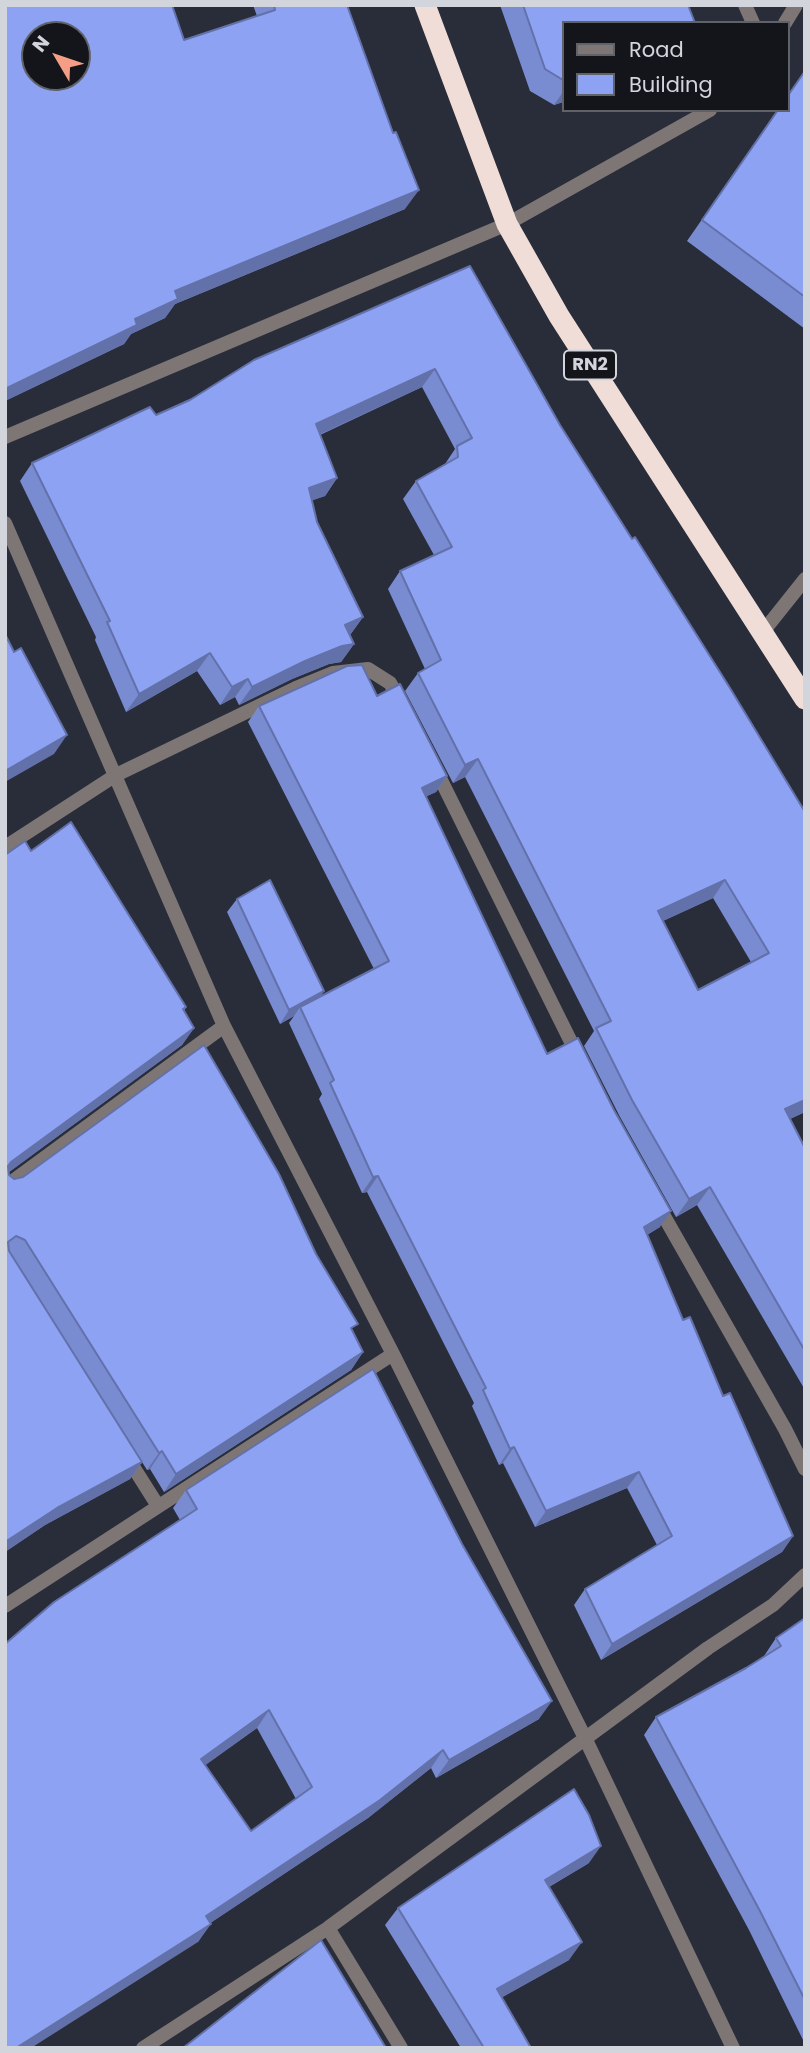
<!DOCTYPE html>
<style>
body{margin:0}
#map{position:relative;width:810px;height:2053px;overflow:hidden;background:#292d39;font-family:Poppins,sans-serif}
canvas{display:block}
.frame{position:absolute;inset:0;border:7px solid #d3d5dd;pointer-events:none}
.legend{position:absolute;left:562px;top:21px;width:228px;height:91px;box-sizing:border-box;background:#14151b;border:2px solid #606269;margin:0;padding:9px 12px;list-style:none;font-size:21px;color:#d3d5dd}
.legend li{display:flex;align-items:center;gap:14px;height:35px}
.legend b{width:35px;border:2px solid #606269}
.north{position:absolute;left:21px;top:21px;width:70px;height:70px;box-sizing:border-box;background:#14151b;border:2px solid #606269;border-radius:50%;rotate:309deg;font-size:19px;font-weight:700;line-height:28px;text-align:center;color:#d3d5dd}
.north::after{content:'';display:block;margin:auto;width:24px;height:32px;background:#f49e86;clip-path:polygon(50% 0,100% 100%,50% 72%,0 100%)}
</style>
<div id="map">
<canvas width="810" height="2053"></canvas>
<div class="frame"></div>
<ul class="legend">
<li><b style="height:9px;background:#7e7674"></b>Road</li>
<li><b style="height:19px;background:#8da2f3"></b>Building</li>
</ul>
<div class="north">N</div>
</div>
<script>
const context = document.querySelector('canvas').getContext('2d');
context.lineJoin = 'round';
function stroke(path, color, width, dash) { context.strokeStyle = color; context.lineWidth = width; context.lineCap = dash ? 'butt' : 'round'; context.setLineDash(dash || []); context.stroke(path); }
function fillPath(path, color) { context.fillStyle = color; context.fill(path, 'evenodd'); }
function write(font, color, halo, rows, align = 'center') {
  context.font = font + ' Poppins,sans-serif'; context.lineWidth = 7; context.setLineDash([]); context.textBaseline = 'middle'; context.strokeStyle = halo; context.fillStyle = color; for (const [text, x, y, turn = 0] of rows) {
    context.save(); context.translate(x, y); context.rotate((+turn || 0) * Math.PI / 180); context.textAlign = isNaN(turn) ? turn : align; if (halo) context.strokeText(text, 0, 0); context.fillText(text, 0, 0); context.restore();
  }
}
const street = new Path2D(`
 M 745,5 L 753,23
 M 785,23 L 796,5
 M 5,437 L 507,224 L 710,110
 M 5,523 L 224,1026 L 393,1354 L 585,1738 L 733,2048
 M 762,633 L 805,579
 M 434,766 L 579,1058
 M 5,847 L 116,775 L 296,688 L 333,673 L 368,669 L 390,683 L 402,704
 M 5,1187 L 224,1026
 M 656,1202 L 785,1429 L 805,1469
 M 127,1457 L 158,1506
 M 5,1606 L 393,1354
 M 328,1928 L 401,2048
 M 143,2048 L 328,1928 L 708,1648 L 773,1605 L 805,1575`);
const highway = new Path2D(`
 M 425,5 L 507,224 L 559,316 L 805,699`);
const wall = new Path2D(`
 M 5,5 L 184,40 L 257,16 L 253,5 L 347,5 L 405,209 L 175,304 L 165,318 L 131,334 L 124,344 L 5,401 Z
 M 500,5 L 688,5 L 563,23 L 563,102 L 554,105 L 530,91 Z
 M 805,71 L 805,329 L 687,241 Z
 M 470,266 L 560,425 L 805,812 L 805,1112 L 790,1119 L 805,1148 L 805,1390 L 697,1205 L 676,1217 L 620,1117 L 584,1046 L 594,1031 L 465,777 L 453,783 L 405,691 L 418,673 L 425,669 L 388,589 L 400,571 L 434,555 L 403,499 L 416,481 L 445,464 L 455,449 L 422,387 L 320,435 L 337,478 L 325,496 L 312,500 L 317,522 L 363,617 L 350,635 L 354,644 L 341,662 L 329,664 L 292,679 L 239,705 L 235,697 L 220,705 L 197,671 L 126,712 L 95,640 L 96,637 L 20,481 L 32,463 L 156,415 ZM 713,898 L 751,962 L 698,990 L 663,921 Z
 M 377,696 L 447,776 L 436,792 L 426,796 L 547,1054 L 660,1227 L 647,1235 L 683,1320 L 793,1536 L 782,1552 L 601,1660 L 574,1605 L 585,1589 L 657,1545 L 627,1488 L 535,1527 L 503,1463 L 499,1465 L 472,1406 L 474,1403 L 367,1192 L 362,1193 L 319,1099 L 322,1094 L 289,1023 L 294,1016 L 280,1024 L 227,912 L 237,899 L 324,991 L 320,997 L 374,969 L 248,722 L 259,706 Z
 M 31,851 L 186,1007 L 184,1011 L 194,1028 L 182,1045 L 9,1172 L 9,1175 L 14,1179 L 352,1331 L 363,1352 L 351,1370 L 164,1492 L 150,1469 L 147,1470 L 142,1462 L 130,1479 L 45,1525 L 5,1552 L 5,855 Z
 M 186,1490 L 539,1719 L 436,1778 L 431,1768 L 368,1818 L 210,1923 L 198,1942 L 180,1520 L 173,1508 ZM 257,1728 L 296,1799 L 251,1831 L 205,1765 Z
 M 805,1618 L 805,2044 L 749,1930 L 644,1735 L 656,1717 L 746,1668 L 764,1656 L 776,1638 Z
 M 589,1863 L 549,1887 L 569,1960 L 502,1997 L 531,2048 L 461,2048 L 385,1925 L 398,1908 Z`);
const shadedWall = new Path2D(`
 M 563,92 L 563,102 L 554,105 Z
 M 419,190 L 405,209 L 175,304 L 165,318 L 131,334 L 124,344 L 5,401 L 5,389 L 135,319 L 175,291 Z
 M 435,369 L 422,387 L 303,442 L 316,424 Z
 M 337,478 L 325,496 L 297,506 L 309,488 Z
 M 363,617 L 350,635 L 332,643 L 345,625 Z
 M 354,644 L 341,662 L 329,664 L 292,679 L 239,705 L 252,687 L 305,661 L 342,646 Z
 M 210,653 L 197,671 L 126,712 L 139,694 Z
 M 248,679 L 235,697 L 220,705 L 232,687 Z
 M 67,735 L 54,754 L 5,782 L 5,771 Z
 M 478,759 L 465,777 L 453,783 L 465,765 Z
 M 447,776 L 436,792 L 411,804 L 422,788 Z
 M 725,880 L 713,898 L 645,929 L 658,911 Z
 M 324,991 L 314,1005 L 300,1007 L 294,1016 L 280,1024 L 289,1010 Z
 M 194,1028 L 182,1045 L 5,1175 L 5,1171 L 11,1162 Z
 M 805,1100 L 805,1112 L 772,1127 L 785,1109 Z
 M 378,1176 L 367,1192 L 362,1193 L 373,1177 Z
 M 710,1187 L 697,1205 L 676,1217 L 689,1199 Z
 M 671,1211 L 660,1227 L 633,1243 L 644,1227 Z
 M 363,1352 L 351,1370 L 164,1492 L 176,1474 Z
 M 514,1447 L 503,1463 L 499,1465 L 510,1449 Z
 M 162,1451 L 150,1469 L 147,1470 L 159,1453 Z
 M 142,1462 L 130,1479 L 45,1525 L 5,1552 L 5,1542 L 57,1508 Z
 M 639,1472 L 627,1488 L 535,1527 L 546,1511 Z
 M 793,1536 L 782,1552 L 601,1660 L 612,1644 Z
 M 552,1701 L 539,1719 L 436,1778 L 449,1760 Z
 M 269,1710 L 257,1728 L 189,1777 L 201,1759 Z
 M 443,1750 L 431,1768 L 368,1818 L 194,1934 L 206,1916 Z
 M 601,1846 L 589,1863 L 532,1897 L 545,1880 Z
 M 211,1924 L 198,1942 L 31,2048 L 16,2048 Z
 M 582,1942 L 569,1960 L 485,2007 L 497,1989 Z`);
const building = new Path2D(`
 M 5,5 L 172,5 L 184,40 L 275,10 L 274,5 L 347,5 L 393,133 L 396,132 L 419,190 L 175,291 L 178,299 L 135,319 L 137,325 L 5,389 ZM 35,35 L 77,35 L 77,77 L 35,77 Z
 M 523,5 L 688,5 L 695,23 L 563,23 L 563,80 L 545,69 Z
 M 805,71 L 805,297 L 702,220 L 778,110 L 787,110 L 787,97 Z
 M 470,266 L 560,425 L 632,539 L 635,537 L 730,688 L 805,812 L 805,1100 L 785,1109 L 805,1148 L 805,1351 L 710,1187 L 689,1199 L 632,1100 L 596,1028 L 611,1021 L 478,759 L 465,765 L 418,673 L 441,660 L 400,571 L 452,547 L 416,481 L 458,457 L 457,446 L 472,438 L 435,369 L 316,424 L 337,478 L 309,488 L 317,522 L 363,617 L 345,625 L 354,644 L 342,646 L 305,661 L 252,687 L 248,679 L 232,687 L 210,653 L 139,694 L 107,622 L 110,621 L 32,463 L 150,407 L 156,415 L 190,400 L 254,360 ZM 725,880 L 769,953 L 698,990 L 658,911 Z
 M 5,634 L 14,652 L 21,648 L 67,735 L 5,771 Z
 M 362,665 L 377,696 L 400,684 L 447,776 L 422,788 L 547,1054 L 578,1038 L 614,1110 L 671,1211 L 644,1227 L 683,1320 L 690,1317 L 723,1396 L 730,1393 L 793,1536 L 612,1644 L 585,1589 L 672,1536 L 639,1472 L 546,1511 L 514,1447 L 510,1449 L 483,1390 L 486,1388 L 378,1176 L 373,1177 L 330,1083 L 334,1080 L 300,1007 L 389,961 L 259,706 L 347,666 Z
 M 71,822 L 186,1007 L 183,1009 L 194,1028 L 11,1162 L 8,1166 L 9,1175 L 14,1179 L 23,1177 L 204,1045 L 279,1174 L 316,1254 L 358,1324 L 351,1328 L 363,1352 L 176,1474 L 162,1451 L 159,1453 L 25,1240 L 16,1236 L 8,1242 L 9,1251 L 142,1462 L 57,1508 L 5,1542 L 5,855 L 25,841 L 31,851 Z
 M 270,880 L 324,991 L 289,1010 L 237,899 Z
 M 373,1369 L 462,1544 L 552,1701 L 449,1760 L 443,1750 L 380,1800 L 206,1916 L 211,1924 L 16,2048 L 5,2048 L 5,1644 L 54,1602 L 197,1509 L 186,1490 ZM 269,1710 L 312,1787 L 251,1831 L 201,1759 Z
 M 805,1618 L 805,2000 L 761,1913 L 656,1717 L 746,1668 L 781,1646 L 776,1638 Z
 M 574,1789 L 589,1815 L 601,1846 L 545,1880 L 582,1942 L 497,1989 L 531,2048 L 484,2048 L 398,1908 Z
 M 321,1940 L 386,2048 L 183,2048 Z`);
const shields = [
 [590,365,52]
];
const shieldNames = [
 ["RN2",590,365]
];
stroke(street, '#7e7674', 14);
stroke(highway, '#f0ddd7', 21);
fillPath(wall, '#798bd1');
fillPath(shadedWall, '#6371aa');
fillPath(building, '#8da2f3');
stroke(building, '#6371aa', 2);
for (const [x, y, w] of shields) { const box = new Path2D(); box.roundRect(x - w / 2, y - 14.5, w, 29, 5); context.fillStyle = '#14151b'; context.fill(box); stroke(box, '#d3d5dd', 2); }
write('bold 18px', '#d3d5dd', null, shieldNames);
</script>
